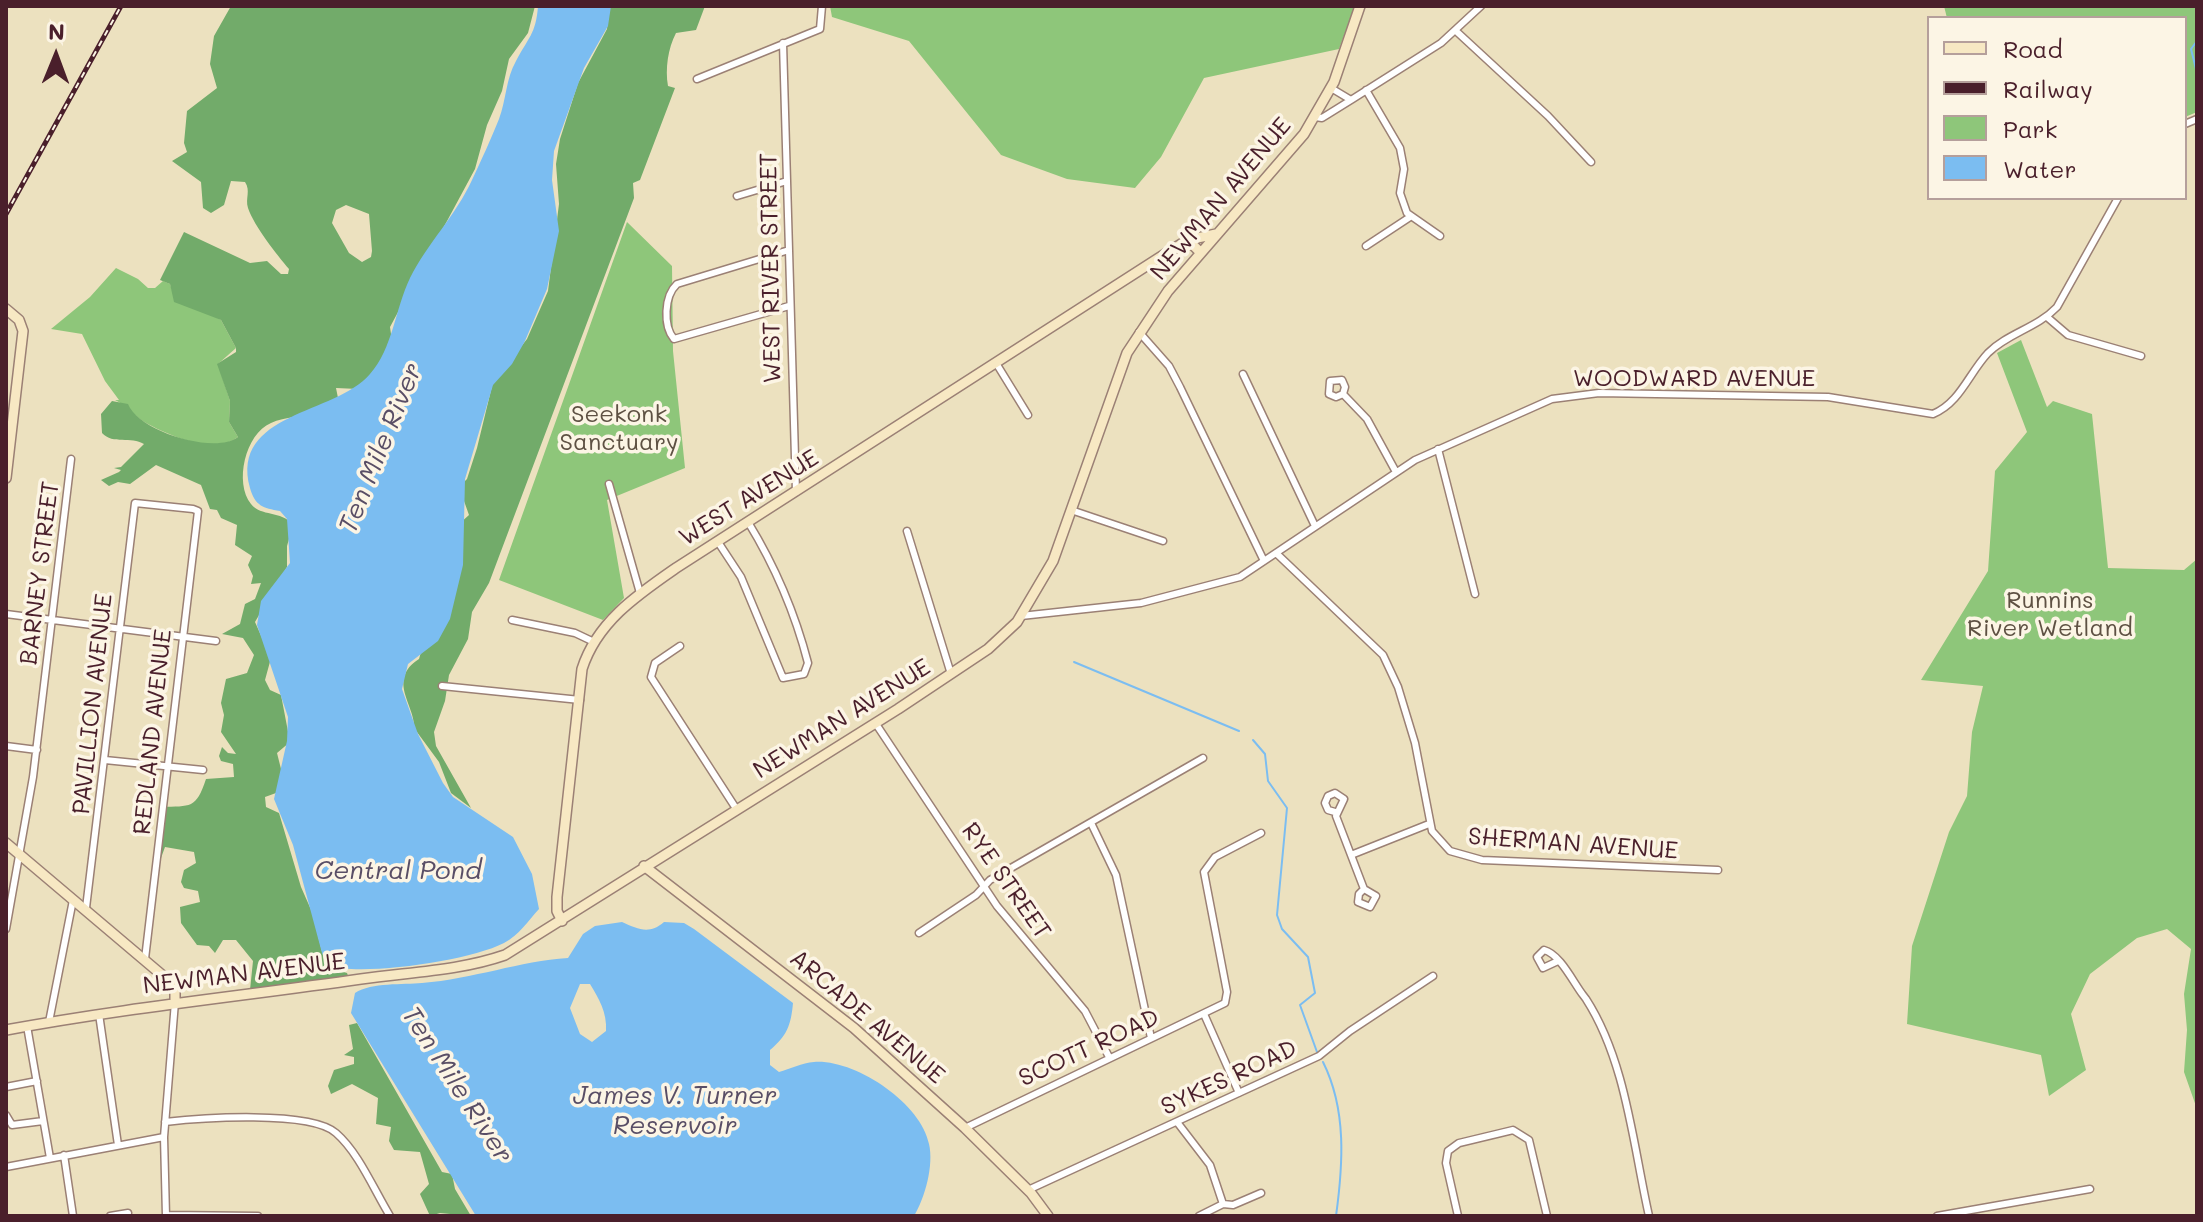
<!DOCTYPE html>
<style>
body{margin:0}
#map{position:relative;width:2203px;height:1222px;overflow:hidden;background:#ece1bf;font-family:Mali,sans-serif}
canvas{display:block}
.frame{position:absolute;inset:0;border:8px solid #4a1f2b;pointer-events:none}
.legend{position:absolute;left:1927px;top:16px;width:260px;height:184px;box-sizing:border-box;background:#fcf5e5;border:2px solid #b59f9b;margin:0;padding:10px 14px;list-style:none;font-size:24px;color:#4a1f2b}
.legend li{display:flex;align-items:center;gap:16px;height:40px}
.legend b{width:40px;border:2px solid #b59f9b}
.north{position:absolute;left:16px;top:16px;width:80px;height:80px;-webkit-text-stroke:6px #fcf5e5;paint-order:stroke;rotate:1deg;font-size:22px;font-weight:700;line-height:32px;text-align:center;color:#4a1f2b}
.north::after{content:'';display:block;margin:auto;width:28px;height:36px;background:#4a1f2b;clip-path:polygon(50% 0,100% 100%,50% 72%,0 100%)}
</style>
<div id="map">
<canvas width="2203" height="1222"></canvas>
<div class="frame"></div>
<ul class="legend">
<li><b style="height:10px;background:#f7e8c3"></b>Road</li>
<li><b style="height:10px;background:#4a1f2b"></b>Railway</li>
<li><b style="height:22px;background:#8ec67a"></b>Park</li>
<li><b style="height:22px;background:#7bbdf1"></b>Water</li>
</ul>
<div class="north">N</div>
</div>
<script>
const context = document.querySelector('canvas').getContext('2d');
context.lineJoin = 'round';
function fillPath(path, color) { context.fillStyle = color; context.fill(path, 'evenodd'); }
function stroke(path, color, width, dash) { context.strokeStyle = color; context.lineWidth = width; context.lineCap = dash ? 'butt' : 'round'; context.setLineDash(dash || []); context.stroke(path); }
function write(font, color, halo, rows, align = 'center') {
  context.font = font + ' Mali,sans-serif'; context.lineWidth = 7; context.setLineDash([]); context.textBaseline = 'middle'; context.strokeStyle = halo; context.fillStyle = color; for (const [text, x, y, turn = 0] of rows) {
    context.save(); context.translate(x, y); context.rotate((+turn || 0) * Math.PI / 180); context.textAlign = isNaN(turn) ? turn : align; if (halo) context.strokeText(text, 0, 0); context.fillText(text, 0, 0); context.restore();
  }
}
const green = new Path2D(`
 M 830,6 L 1355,6 L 1339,49 L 1204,78 L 1161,157 L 1135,188 L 1067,179 L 1001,155 L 909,41 L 832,17 Z
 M 1944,6 L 2197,6 L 2197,112 L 2185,117 L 2185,18 L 1947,18 Z
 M 627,222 L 672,266 L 673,351 L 685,468 L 607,500 L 624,598 L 603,620 L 499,580 Z
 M 116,268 L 138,279 L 148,288 L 155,288 L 163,281 L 170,284 L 173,293 L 221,320 L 236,348 L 218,364 L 230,401 L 229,422 L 238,437 C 214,455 170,436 146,423 C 134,416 128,406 115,400 L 119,400 L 105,381 L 82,334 L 51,329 L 90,297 Z
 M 2021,340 L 2047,407 L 2053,401 L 2092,414 L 2108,568 L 2184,570 L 2197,559 L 2197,1109 L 2184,1072 L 2187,1030 L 2184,994 L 2191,949 L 2167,929 L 2137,938 L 2090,974 L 2071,1014 L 2086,1070 L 2049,1096 L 2041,1055 L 1907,1024 L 1912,946 L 1949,832 L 1967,796 L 1972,732 L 1983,686 L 1921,680 L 1988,571 L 1995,471 L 2027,432 L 1997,353 Z`);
const forest = new Path2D(`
 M 231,6 L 535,6 L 528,33 L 509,59 L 502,91 L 487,125 L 475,169 L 390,327 L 393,348 L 358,389 L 336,388 L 338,398 C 328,400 326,406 318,410 C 303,418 285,416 271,423 C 245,434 234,483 251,504 C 261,517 281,510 293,525 L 287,546 L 287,567 L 255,622 L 271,658 L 265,680 L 270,690 L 281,695 L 290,742 L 277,753 L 282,773 L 276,793 L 265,797 L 266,807 L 279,813 L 301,887 L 312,912 L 326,967 L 347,973 L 350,981 L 250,990 L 253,961 L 236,940 L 223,940 L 215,953 L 209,946 L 197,945 L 181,923 L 180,907 L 200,902 L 198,891 L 184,888 L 181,882 L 184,870 L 196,863 L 194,852 L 165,847 L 161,858 L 157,854 L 161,807 C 191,806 196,809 206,779 L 234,777 L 233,764 L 221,761 L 219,756 L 222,747 L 228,753 L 236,754 L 221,732 L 224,715 L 221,703 L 226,679 L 247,673 L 254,655 L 243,638 L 222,634 L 240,624 L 245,604 L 255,599 L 261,583 L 251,584 L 253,576 L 248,565 L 252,556 L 235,545 L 237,525 L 221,518 L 217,510 L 210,509 L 201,485 L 156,465 L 130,484 L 118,482 L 109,486 L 101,480 L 119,472 L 121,470 L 114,468 L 121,467 L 144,444 C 131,436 113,445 102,433 L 101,414 L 112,401 L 128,404 C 138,431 215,455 238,437 L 229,422 L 230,401 L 217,364 L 236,352 L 236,348 L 221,320 L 174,302 L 170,284 L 160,280 L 184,232 L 250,263 L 267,261 L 281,274 L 288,274 L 289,269 C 277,255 254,226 248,208 C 245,198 251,191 245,182 L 231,181 L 224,205 L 211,213 L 203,208 L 201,182 L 172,161 L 187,152 L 184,143 L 187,111 L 217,88 L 210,64 L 214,36 ZM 346,205 L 369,214 L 372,251 L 371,257 L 362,262 L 349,253 L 332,223 L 336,210 Z
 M 609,6 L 705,6 L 696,30 L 676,33 C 668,48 665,69 668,86 L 675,88 L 640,180 L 633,183 L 634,198 L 489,583 L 472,612 L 468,639 L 449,675 L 445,701 L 434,732 L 436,746 L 471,808 L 451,793 L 439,762 L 414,728 C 416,706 386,680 419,659 L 459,524 L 469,515 L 459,487 L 467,479 L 477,448 L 493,382 L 527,339 L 548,291 L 559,204 L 556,164 L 560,139 L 578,83 L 607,29 Z
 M 357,1023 L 442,1172 L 452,1174 L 455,1189 L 471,1216 L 440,1213 L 430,1216 L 420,1194 L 429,1184 L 420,1152 L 394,1150 L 389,1141 L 391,1127 L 376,1124 L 378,1098 L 352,1084 L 331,1094 L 328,1086 L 334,1070 L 354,1064 L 354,1057 L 344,1055 L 353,1049 L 349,1025 Z`);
const water = new Path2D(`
 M 538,6 L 611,6 L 608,26 L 584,68 L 554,151 L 552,180 L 559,231 L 547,289 L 525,341 L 512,364 L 493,385 L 465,479 L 463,565 L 450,619 L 438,641 L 408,664 L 402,689 L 418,734 L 443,783 L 453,797 L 513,837 L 532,874 L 539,909 C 528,921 519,935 504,943 C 469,961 365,976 328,966 L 322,953 L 293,845 L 274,799 L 287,741 L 288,717 L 257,625 L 261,601 L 290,563 L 287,519 L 280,511 C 263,508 255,506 250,488 C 230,412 335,415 370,374 C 393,348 395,309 410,278 C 427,244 456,215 472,180 C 481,161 491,139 499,119 C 506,101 506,78 516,61 C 528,38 536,34 538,6 Z
 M 622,922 C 638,929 649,935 664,922 L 684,923 L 694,929 L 793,1003 C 791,1025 787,1036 770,1050 L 770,1065 L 779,1072 C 790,1069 802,1063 814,1062 C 855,1059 921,1103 929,1144 C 934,1165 925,1198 914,1216 L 476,1216 L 351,1013 L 355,993 C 372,982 403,985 422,983 C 473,979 520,961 568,958 L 583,934 L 595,926 ZM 580,984 L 590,984 C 599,999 607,1012 606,1031 L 592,1042 L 580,1034 L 570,1008 Z`);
const stream = new Path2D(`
 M 2197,41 L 2191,49 L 2197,73
 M 1074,662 L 1239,731
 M 1253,740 L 1265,754 L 1268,781 L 1287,808 L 1277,915 L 1282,929 L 1308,957 L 1315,993 L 1300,1005 L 1317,1052
 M 1323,1062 C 1347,1110 1343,1165 1336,1216`);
const street = new Path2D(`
 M 1456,31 L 1548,116 L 1591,162
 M 783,43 L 796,492
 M 697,79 L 820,29 L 822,6
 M 1331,88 L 1351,100 L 1441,43 L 1481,6
 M 1366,90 L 1400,148 L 1404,169 L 1400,193 L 1407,213 L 1440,236
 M 1315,117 L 1322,118 L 1351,100
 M 2185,124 L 2197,119
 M 737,196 L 787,181
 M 1366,246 L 1410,217
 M 789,250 L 677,284 C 664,296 663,326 674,339 L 789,306
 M 2047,317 L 2068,335 L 2141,356
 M 1139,332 L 1169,366 L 1180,387 L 1264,561
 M 996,363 L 1028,415
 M 1243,374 L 1315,526
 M 1343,394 L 1345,387 L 1342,380 L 1330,381 L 1329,394 L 1336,397 L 1343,394 L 1367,419 L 1396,472
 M 1438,449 L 1475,594
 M 609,484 L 640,593
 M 1071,510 L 1163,541
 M 907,531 L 951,674
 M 718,542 L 741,577 L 783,678 L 804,674 L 808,663 C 795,613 775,566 748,522
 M 1276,553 L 1383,655 L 1398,687 L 1415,743 L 1432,831 L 1450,851 L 1482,860 L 1718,870
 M 6,614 L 216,641
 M 1021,616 L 1141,603 L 1240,577 L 1415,460 L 1552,399 L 1599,393 L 1828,397 L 1933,414 C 1960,403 1969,373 1988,353 C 2008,333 2037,328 2057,307 L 2118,198
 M 512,620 L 575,633 L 594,642
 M 680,646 L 655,663 L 651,677 L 737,810
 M 442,686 L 580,700
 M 876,724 L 997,906 L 1085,1011 L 1109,1057
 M 6,746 L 37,750
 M 105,760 L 203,770
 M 1335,812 L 1328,810 L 1325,803 L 1328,796 L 1335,793 L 1344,799 L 1336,816 L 1364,889 L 1376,896 L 1370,907 L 1358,902 L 1359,894 L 1364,889
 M 1092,825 L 1116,875 L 1151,1038
 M 1351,855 L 1429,824
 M 86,908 L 135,503 L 193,509 L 198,511 L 145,959
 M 6,929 L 33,777 L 71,459
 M 919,933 L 976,895 L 990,880 L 1203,758
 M 1558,961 L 1543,968 L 1537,957 L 1544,950 C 1560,954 1573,982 1583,995 L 1586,999 C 1626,1061 1633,1145 1649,1216
 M 99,1014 L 118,1145
 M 1204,1014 L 1239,1093
 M 49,1022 L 73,900
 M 27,1026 L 50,1158
 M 6,1087 L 37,1081
 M 6,1115 L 12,1125 L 43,1121
 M 165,1122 C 200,1118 310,1110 336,1133 C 359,1153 374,1190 390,1216
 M 1177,1122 L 1210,1165 L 1223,1204
 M 965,1128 L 1225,1003 L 1227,992 L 1204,872 L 1215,857 L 1261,833
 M 64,1155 L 73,1216
 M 6,1167 L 164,1137
 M 1028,1190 L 1319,1056 L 1350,1031 L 1433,976
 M 166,1215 L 258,1216
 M 110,1216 L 128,1213
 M 166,1216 L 164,1137 L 175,1002
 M 1199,1216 L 1223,1204 L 1233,1205 L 1261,1193
 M 1458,1216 L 1446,1163 L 1448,1151 L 1459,1143 L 1513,1130 L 1529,1140 L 1547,1216
 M 1937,1216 L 2090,1189`);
const secondary = new Path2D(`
 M 1188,240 L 1216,234
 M 6,309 L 19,320 L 23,331 L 6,478
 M 6,843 L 175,986 L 175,1002
 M 644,866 L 854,1028 L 965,1128 L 1031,1193 L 1048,1216
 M 562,921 L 557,911 L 557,897 L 582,669 C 597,622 637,595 676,568 L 1165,254 L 1188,240 L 1200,252
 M 6,1030 C 124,1008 243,996 361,979 C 409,972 459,971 505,955 L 898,709 L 988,649 L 1017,622 L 1053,561 L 1127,353 L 1168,291 L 1304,134 L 1334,82 L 1360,6`);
const rail = new Path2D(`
 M 6,214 L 121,6`);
const streetNames = [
 ["NEWMAN AVENUE",1221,199,-50],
 ["WEST RIVER STREET",771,268,-91],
 ["WOODWARD AVENUE",1694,379],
 ["WEST AVENUE",749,498,-32],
 ["BARNEY STREET",40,573,-83],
 ["PAVILLION AVENUE",93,704,-84],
 ["NEWMAN AVENUE",842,719,-32],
 ["REDLAND AVENUE",153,732,-84],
 ["SHERMAN AVENUE",1573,844,4],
 ["RYE STREET",1006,881,55],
 ["NEWMAN AVENUE",244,974,-7],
 ["ARCADE AVENUE",867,1017,40],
 ["SCOTT ROAD",1089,1048,-25],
 ["SYKES ROAD",1229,1078,-25]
];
const parkNames = [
 ["Seekonk",619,415],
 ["Sanctuary",619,443],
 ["Runnins",2050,601],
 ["River Wetland",2050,629]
];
const waterNames = [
 ["Ten Mile River",381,448,-68],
 ["Central Pond",398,871],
 ["Ten Mile River",457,1085,57],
 ["James V. Turner",675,1096],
 ["Reservoir",675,1126]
];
fillPath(green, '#8ec67a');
fillPath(forest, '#72ab6a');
fillPath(water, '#7bbdf1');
stroke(stream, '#7bbdf1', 2);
stroke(street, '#9b8075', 9);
stroke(secondary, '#9b8075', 12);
stroke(street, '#fff', 6);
stroke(secondary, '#f7e8c3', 9);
stroke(rail, '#4a1f2b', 5);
stroke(rail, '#fcf5e5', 2, [6]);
write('24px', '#4a1f2b', '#fcf5e5', streetNames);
write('24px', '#5e5143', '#fcf5e5', parkNames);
write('italic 26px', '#594e66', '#fcf5e5', waterNames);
</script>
